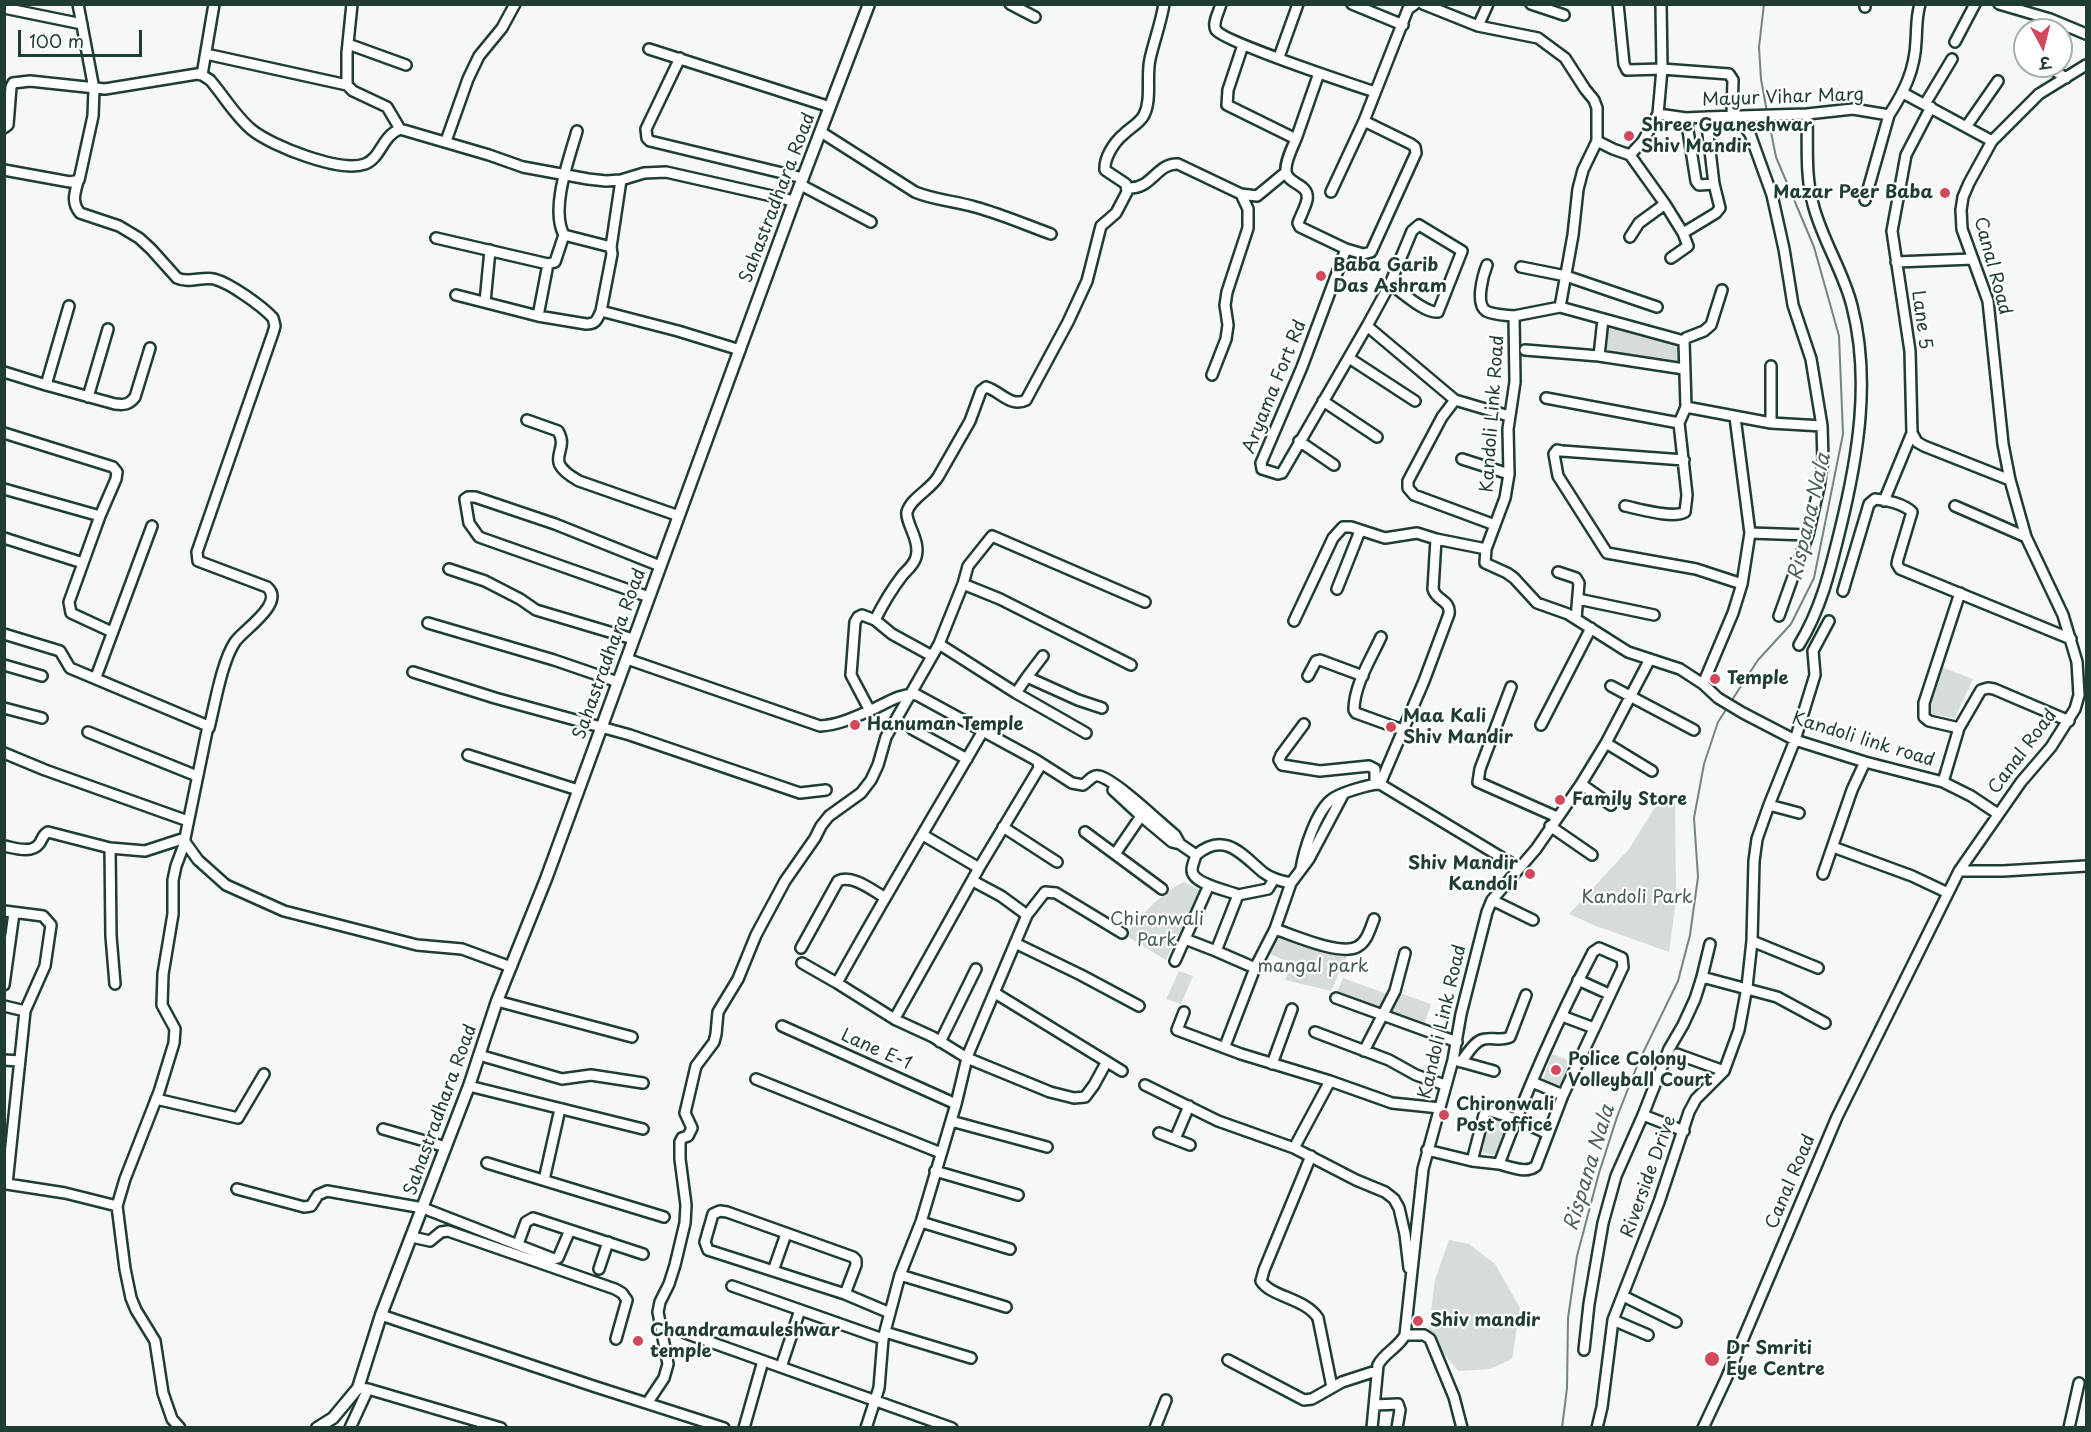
<!DOCTYPE html>
<meta charset="utf-8">
<style>
body{margin:0}
#map{position:relative;width:2091px;height:1432px;overflow:hidden;background:#f6f7f7;font-family:"Playpen Sans","Playpen Sans Deva",sans-serif}
canvas{display:block}
.frame{position:absolute;inset:0;border:6px solid #1f3d34;pointer-events:none}
.north{position:absolute;left:2013px;top:18px;width:60px;height:60px;box-sizing:border-box;background:#fff;border:2px solid #a5b1ae;border-radius:50%;rotate:173deg;font-size:16px;font-weight:700;line-height:24px;text-align:center;color:#1f3d34}
.north::after{content:'';display:block;margin:auto;width:21px;height:27px;background:#d1495b;clip-path:polygon(50% 0,100% 100%,50% 72%,0 100%)}
.scale{position:absolute;left:18px;top:30px;width:124px;height:27px;box-sizing:border-box;border:3px solid #1f3d34;border-top:0;padding-left:8px;font-size:18px;line-height:21px;white-space:nowrap;color:#1f3d34;-webkit-text-stroke:4px #fff;paint-order:stroke}
</style>
<div id="map">
<canvas width="2091" height="1432"></canvas>
<div class="frame"></div>
<div class="north">उ</div>
<div class="scale">100 m</div>
</div>
<script>
const context = document.querySelector('canvas').getContext('2d');
context.lineJoin = 'round';
function fillPath(path, color) { context.fillStyle = color; context.fill(path, 'evenodd'); }
function stroke(path, color, width, dash) { context.strokeStyle = color; context.lineWidth = width; context.lineCap = dash ? 'butt' : 'round'; context.setLineDash(dash || []); context.stroke(path); }
function write(font, color, halo, rows, align = 'center') {
  context.font = font + ' "Playpen Sans",sans-serif'; context.lineWidth = 4.5; context.setLineDash([]); context.textBaseline = 'middle'; context.strokeStyle = halo; context.fillStyle = color; for (const [text, x, y, turn = 0] of rows) {
    context.save(); context.translate(x, y); context.rotate((+turn || 0) * Math.PI / 180); context.textAlign = isNaN(turn) ? turn : align; if (halo) context.strokeText(text, 0, 0); context.fillText(text, 0, 0); context.restore();
  }
}
const green = new Path2D(`
 M 1607,324 L 1678,345 L 1678,363 L 1604,353 Z
 M 1941,667 L 1973,679 L 1955,718 L 1927,713 Z
 M 1675,794 L 1676,901 L 1669,952 L 1596,926 L 1569,914 L 1629,849 L 1662,796 Z
 M 1184,882 L 1200,890 L 1166,960 L 1125,935 C 1143,914 1159,894 1184,882 Z
 M 1275,936 L 1347,956 L 1331,991 L 1285,980 L 1291,963 L 1268,953 Z
 M 1179,971 L 1193,976 L 1181,1004 L 1166,999 Z
 M 1343,978 L 1387,994 L 1381,1011 L 1336,995 Z
 M 1397,992 L 1431,1004 L 1424,1025 L 1390,1013 Z
 M 1552,1054 L 1570,1061 L 1560,1086 L 1543,1080 Z
 M 1487,1114 L 1510,1121 L 1496,1156 L 1478,1151 Z
 M 1449,1240 L 1469,1244 L 1495,1264 L 1520,1308 L 1512,1359 L 1490,1369 L 1458,1371 L 1428,1335 L 1435,1280 Z`);
const stream = new Path2D(`
 M 1764,4 L 1759,47 L 1761,79 L 1767,112
 M 1730,703 L 1758,660 L 1791,624 L 1814,578 L 1843,434 L 1839,336 L 1814,247 L 1776,157 L 1768,117
 M 1562,1428 L 1567,1388 L 1568,1318 L 1577,1256 L 1599,1173 L 1617,1117 L 1639,1061 L 1678,981 L 1690,935 L 1698,877 L 1694,818 L 1704,764 L 1718,722 L 1727,708`);
const minor = new Path2D(`
 M 352,4 L 347,53 L 347,85 L 353,91 L 387,107 L 400,129
 M 1010,4 L 1035,17
 M 1221,4 C 1219,12 1212,23 1216,30 C 1224,42 1354,85 1375,92
 M 1352,4 L 1403,25
 M 1423,4 L 1478,26 L 1538,38 L 1565,58 L 1585,89 L 1594,100 L 1597,108 L 1597,141 L 1583,170 L 1578,189 L 1573,235 L 1560,307
 M 1531,4 L 1564,15
 M 1618,4 L 1624,64 L 1627,70 L 1662,69 L 1729,74 L 1733,80 L 1732,115
 M 1865,4 L 1865,7
 M 1999,4 L 2050,19 L 2086,34
 M 4,8 L 82,24
 M 1478,26 L 1488,4
 M 1955,42 L 1975,4
 M 348,44 L 406,65
 M 1243,45 L 1228,90 L 1227,105 L 1296,139 C 1292,148 1285,162 1286,171 C 1287,185 1310,183 1307,200 C 1305,208 1301,215 1298,223 L 1300,227 L 1346,249 L 1302,367 L 1261,463 L 1262,469 L 1278,474 L 1282,473 L 1367,326
 M 649,49 L 830,107
 M 2024,53 L 2025,54
 M 206,54 L 347,85
 M 1279,57 L 1298,4
 M 680,58 L 646,129 L 647,138 L 650,141 L 803,178
 M 2047,66 L 2066,78
 M 202,75 L 214,4
 M 1903,93 L 1992,141
 M 1925,104 L 1952,59
 M 1931,107 L 1906,155 L 1892,231 L 1910,351 L 1912,433 L 1917,442 L 1924,446 L 2010,480
 M 1658,114 L 1686,118 L 1706,117 L 1807,114 L 1853,109 L 1889,115 C 1904,92 1915,70 1916,41 C 1917,28 1916,18 1920,4
 M 1736,115 L 1750,134 L 1772,195 L 1784,249 L 1793,305 L 1811,359 L 1822,426
 M 1686,118 L 1696,181 L 1699,185 L 1714,184
 M 1966,127 L 1998,81
 M 4,128 L 8,125 L 11,87 L 13,83 L 30,81 L 105,89 L 197,74 L 202,75 L 210,80 C 224,96 235,116 252,130 C 272,146 340,173 365,164 C 381,158 382,136 400,129 L 489,155 L 523,167 L 588,179 L 606,181 L 621,180 L 644,173 L 666,172 L 794,201
 M 577,131 C 569,159 550,209 564,235 L 611,247 L 612,254 L 601,311
 M 821,132 L 915,192 C 934,200 955,201 975,207 C 1001,214 1026,225 1051,234
 M 1296,139 L 1319,73
 M 446,141 L 468,79 L 479,56 L 502,28 L 515,4
 M 1597,141 L 1613,149 L 1630,155 L 1643,141 L 1658,114 L 1662,69 L 1661,4
 M 4,170 L 70,182 L 79,180 L 93,116 L 94,89 L 78,4
 M 78,181 C 75,193 71,202 80,213 L 119,226 L 139,238 L 151,249 L 177,278 C 189,284 202,276 214,279 C 230,283 262,306 273,318 L 275,326 L 273,333 L 197,552 L 198,561 L 267,587 C 286,603 243,630 235,642 C 222,661 215,704 209,728
 M 801,185 L 871,222
 M 1128,188 C 1153,189 1156,163 1178,164 L 1241,194 L 1257,196 L 1286,172
 M 1331,192 L 1364,121
 M 1865,200 L 1889,115
 M 1665,204 L 1683,233 L 1688,246 L 1671,258
 M 1683,233 L 1716,213 L 1720,208 L 1714,184 L 1706,117
 M 1630,237 L 1639,223 L 1665,204 L 1630,155
 M 436,238 L 548,264 L 555,262 L 564,235
 M 611,247 L 621,180
 M 1346,249 L 1363,254 L 1371,252 L 1416,153 L 1415,147 L 1411,144 L 1364,121 L 1408,9 L 1415,4
 M 1896,262 L 1973,259
 M 1487,265 C 1483,275 1475,304 1486,311 C 1493,315 1505,315 1514,316
 M 1521,267 L 1566,276 L 1657,307
 M 1390,284 L 1412,231 L 1419,225 L 1462,251 L 1438,312 C 1425,314 1401,291 1390,284 L 1367,326 L 1455,400 L 1509,416
 M 456,295 L 538,316 L 586,324 C 596,324 597,320 601,311 L 678,331 L 740,350
 M 485,302 L 490,250
 M 538,316 L 548,264
 M 1603,319 L 1599,356 L 1684,369
 M 1684,341 L 1560,307 L 1514,316 L 1515,382 L 1508,429 L 1509,474 L 1505,498 L 1486,549 L 1485,563 L 1507,573 L 1514,578 L 1537,603 L 1568,614 L 1628,652 L 1680,669 L 1703,684 L 1718,698 L 1743,713 L 1795,740 L 1865,762 L 1943,782 L 1971,796 L 1998,814
 M 1525,350 L 1599,356
 M 1349,358 L 1415,401
 M 4,372 L 46,385 L 69,306
 M 1212,375 L 1226,339 L 1228,325 L 1225,305 L 1227,292 L 1248,228 L 1248,209 L 1241,194
 M 46,385 L 115,404 C 124,405 129,405 135,397 L 150,348
 M 88,397 L 108,329
 M 1546,398 L 1679,423
 M 1455,400 L 1442,417 L 1408,481 L 1408,488 L 1414,495 L 1495,525
 M 1323,401 L 1377,437
 M 1686,407 L 1684,341 L 1686,338 L 1704,331 L 1711,325 L 1722,290
 M 527,420 L 558,431 C 571,453 540,459 579,481 L 679,516
 M 1771,423 L 1771,366
 M 4,433 L 113,467 L 117,472 L 116,479 L 100,516
 M 1299,441 L 1334,465
 M 1462,459 L 1509,474
 M 1684,460 L 1562,451 L 1557,450 L 1554,454 L 1558,476 L 1607,553 L 1696,569 L 1742,584
 M 4,489 L 100,516 L 69,602 L 71,613 L 112,632
 M 1884,501 L 1912,433
 M 1625,506 C 1640,509 1673,519 1685,512 L 1687,495 L 1679,423 L 1686,407 L 1771,423 L 1822,426 L 1823,461 L 1819,487 L 1808,535 L 1779,616
 M 1955,506 L 2026,537
 M 1750,533 L 1808,535
 M 4,538 L 83,563
 M 449,569 L 485,581 L 520,599 L 536,610 L 633,639
 M 1558,572 L 1576,578 L 1579,583 L 1576,619
 M 963,584 L 1000,599 L 1131,665
 M 1337,589 L 1360,531
 M 1843,591 L 1869,504 L 1875,499 C 1887,500 1904,504 1912,512 L 1898,559 L 1897,564 L 1900,569 L 2071,639
 M 649,597 L 479,537 L 469,523 L 465,499 L 468,497 L 475,497 L 555,524 L 660,566
 M 1578,599 L 1654,615
 M 875,620 L 892,634 L 932,656
 M 1294,621 L 1333,538 L 1343,527 L 1351,527 L 1385,538 L 1417,533 L 1436,539
 M 428,623 L 554,660 L 618,682
 M 4,634 L 60,651 L 70,668 L 208,726 L 185,838
 M 1381,637 C 1371,659 1354,685 1354,710 L 1356,713 L 1403,730
 M 939,644 L 1016,693 L 1027,677 L 1078,700 L 1102,708
 M 1799,645 C 1821,609 1830,571 1840,530 C 1858,457 1871,380 1852,306 C 1843,270 1822,240 1813,204 C 1805,175 1808,144 1807,114
 M 627,659 L 820,726 C 838,725 853,718 869,711 C 884,705 900,692 917,695 L 1036,760 L 1072,783 L 1083,785 C 1088,782 1093,774 1099,776 C 1116,780 1159,822 1175,835 L 1180,844
 M 4,665 L 42,676
 M 413,672 L 495,698 L 630,735 L 800,793 L 826,790
 M 1308,676 L 1316,661 L 1320,660 L 1363,676
 M 96,677 L 152,526
 M 1027,677 L 1043,656
 M 1703,684 L 1733,613 L 1742,584 L 1750,533 L 1735,417
 M 1611,686 L 1694,730
 M 1511,687 L 1480,769 L 1478,782 L 1557,817
 M 1016,693 L 1086,733
 M 4,708 L 42,718
 M 870,711 L 851,675 L 855,622 L 858,617 L 862,615 L 875,620 C 882,606 892,589 902,576 C 907,570 914,565 916,557 C 921,541 905,522 907,512 C 911,498 930,490 938,477 L 970,421 L 981,391 L 986,387 C 1000,391 1011,408 1026,400 L 1068,322 L 1087,281 L 1101,226 L 1116,213 L 1127,192 L 1126,184 L 1105,170 C 1104,158 1114,142 1124,134 C 1131,127 1139,124 1144,115 C 1152,99 1146,77 1150,59 C 1154,41 1161,23 1164,4
 M 1304,724 L 1281,755 L 1279,760 L 1282,765 L 1320,771 L 1369,766 L 1375,769 L 1375,784
 M 1541,725 L 1591,628
 M 1959,728 L 1929,721 L 1924,717 L 1924,703 L 1960,593
 M 912,729 L 967,759
 M 88,732 L 197,776
 M 1606,743 L 1652,771
 M 4,753 L 45,770 L 188,821
 M 468,755 L 578,790
 M 1943,782 L 1959,728 L 1981,690 L 1988,688 L 1994,689 L 2069,721
 M 1380,784 L 1424,681 L 1449,614 C 1451,600 1436,601 1433,589 L 1436,539 L 1486,549
 M 1581,784 L 1611,805
 M 1113,790 L 1141,816 L 1172,842 L 1180,844 L 1196,855 C 1225,830 1243,856 1264,873 C 1272,879 1281,881 1291,883 L 1309,859 L 1343,795
 M 1769,805 L 1799,813
 M 1550,826 L 1592,855
 M 1003,827 L 1057,862
 M 1085,832 L 1162,889
 M 923,835 L 979,868
 M 4,846 C 15,848 31,854 39,844 C 43,839 42,835 48,832 L 110,848 L 145,851 L 185,838 L 185,842 L 198,860 L 226,885 L 284,911 L 417,945 L 462,949 L 511,967
 M 1833,847 L 1912,876 L 1948,893
 M 110,848 L 111,936 L 115,984
 M 1115,854 L 1141,816
 M 1196,855 C 1195,859 1192,865 1192,870 C 1192,884 1227,890 1238,895 L 1216,951 L 1255,968
 M 1301,869 C 1304,850 1316,812 1331,800 C 1339,793 1370,784 1380,784 L 1519,868
 M 1959,871 L 2003,871 L 2086,866
 M 1823,874 L 1852,790 L 1865,762
 M 1291,883 L 1275,929 C 1293,935 1340,956 1357,947 C 1367,942 1370,929 1374,919
 M 1238,895 L 1268,889 L 1274,879
 M 1492,900 L 1533,920
 M 4,911 L 43,916 L 51,925 L 45,966 L 25,1011 L 7,1184 L 65,1193 L 117,1206
 M 1027,915 L 1045,892 L 1056,893 L 1122,933
 M 1185,939 L 1216,951
 M 1752,941 L 1818,968
 M 1015,943 L 1081,975 L 1139,1006
 M 1710,944 L 1702,977 L 1777,997 L 1825,1023
 M 801,948 L 838,881 C 852,874 872,890 884,897
 M 1175,961 L 1209,885
 M 802,963 L 837,983 L 896,1020 L 933,1037 L 967,1058 L 1050,1092 L 1074,1098 L 1085,1097 L 1094,1085 L 1106,1063
 M 1578,980 L 1609,994
 M 837,983 C 884,898 934,815 983,731
 M 4,985 L 14,913
 M 995,993 L 1122,1071
 M 1336,998 L 1457,1042
 M 497,1001 L 632,1037
 M 4,1006 L 25,1011
 M 1184,1012 L 1177,1030 L 1241,1054 L 1330,1081 L 1392,1103 L 1440,1108
 M 1562,1016 L 1594,1028
 M 895,1018 L 979,868 L 1039,768 L 1038,762
 M 782,1026 L 956,1104
 M 1315,1032 L 1389,1060 L 1416,1075 L 1445,1085
 M 940,1042 L 976,969
 M 1225,1046 L 1255,968 L 1275,929
 M 1364,1051 L 1395,991 L 1405,953
 M 1677,1054 L 1724,1071
 M 479,1055 L 562,1079 L 591,1075 L 643,1083
 M 967,1057 L 1027,915 L 1001,896 L 973,881
 M 4,1060 L 19,1061
 M 1458,1061 L 1494,1071
 M 1461,1062 C 1467,1055 1472,1044 1481,1040 C 1490,1036 1500,1042 1510,1037 L 1526,995
 M 1272,1064 L 1292,1009
 M 756,1079 L 941,1153
 M 1532,1082 L 1563,1095
 M 1145,1085 L 1218,1121 L 1294,1148 L 1356,1180 L 1385,1192 L 1394,1199 L 1399,1208 L 1405,1234 L 1409,1268
 M 469,1086 L 643,1129
 M 156,1099 L 238,1118 L 264,1074
 M 1643,1115 L 1684,1131
 M 951,1121 L 1047,1147
 M 383,1129 L 446,1147
 M 1159,1133 L 1190,1145
 M 1175,1139 L 1189,1106
 M 1294,1148 L 1330,1081
 M 1427,1150 L 1472,1161 L 1499,1164 C 1526,1092 1557,1021 1593,952 L 1599,948 L 1622,958 L 1623,967 L 1563,1095 L 1536,1166 C 1527,1174 1510,1167 1499,1164
 M 1311,1156 L 1264,1270 L 1261,1281 C 1271,1297 1305,1298 1318,1318 L 1332,1387
 M 1472,1161 L 1484,1115 L 1487,1110 L 1516,1119 L 1548,1134
 M 487,1163 L 664,1217
 M 935,1171 L 1018,1195
 M 544,1180 L 560,1109
 M 237,1189 L 304,1207 L 311,1206 L 318,1195 L 327,1191 L 423,1208 L 554,1259 L 558,1258 L 570,1230
 M 921,1222 L 1010,1249
 M 412,1237 L 430,1241 L 441,1232 L 448,1231 L 615,1289 L 622,1293 L 627,1300 L 616,1339
 M 518,1244 L 526,1222 L 533,1218 L 643,1254
 M 599,1269 L 608,1242
 M 773,1271 L 786,1234
 M 900,1275 L 1006,1307
 M 732,1286 L 883,1339
 M 845,1294 L 856,1265 L 856,1260 L 853,1257 L 727,1212 L 720,1211 L 713,1214 L 705,1242 L 708,1250 L 845,1294 L 890,1313
 M 1623,1296 L 1676,1322
 M 381,1315 L 593,1386 L 724,1428
 M 1613,1320 L 1648,1335
 M 885,1332 L 971,1358
 M 685,1333 L 952,1428
 M 1405,1335 L 1424,1335 L 1430,1339 L 1454,1397 L 1462,1428
 M 1584,1350 L 1589,1304 L 1603,1223 L 1616,1176 L 1643,1115 L 1669,1049 L 1683,1025 L 1695,999 L 1702,977
 M 1228,1360 L 1304,1400 L 1312,1399 L 1342,1382 L 1376,1371
 M 781,1367 L 800,1310
 M 358,1388 L 368,1389 L 501,1428
 M 648,1402 L 664,1378 L 668,1364 L 658,1312 L 660,1302 L 669,1284 L 675,1265 L 685,1223 L 686,1205 L 680,1159 L 680,1142 L 682,1138 L 688,1136 L 692,1128 L 685,1113 L 696,1066 L 714,1042 L 716,1034 L 718,1012 L 738,979 L 756,935 L 785,881 L 815,838 L 821,826 L 829,816 L 861,793 L 871,780 L 878,765 L 886,737 L 939,644 L 963,584 L 968,566 L 992,536 L 1145,602
 M 1375,1405 L 1398,1404 L 1400,1410 L 1397,1428
 M 180,1428 L 172,1419 L 163,1393 L 155,1341 L 136,1310 L 131,1298 L 125,1269 L 117,1206 L 125,1179 L 159,1092 L 174,1043 L 175,1029 L 162,1005 L 163,974 L 173,914 L 173,880 L 176,866 L 185,842
 M 350,1428 L 368,1389
 M 744,1428 L 763,1361
 M 866,1428 L 879,1388 L 883,1339 L 900,1275 L 921,1222 L 956,1104 L 967,1058
 M 1155,1428 L 1166,1400
 M 1372,1428 L 1378,1365 C 1384,1353 1399,1347 1405,1335 L 1423,1169 L 1453,1060 L 1461,1014 L 1487,912 L 1492,900 L 1536,849 L 1581,784 L 1606,743 L 1650,659
 M 1597,1428 L 1602,1407 L 1613,1320 L 1659,1202 L 1689,1112 L 1696,1099 L 1724,1071 L 1739,1030 L 1747,987 L 1752,941 L 1754,861 L 1757,839 L 1769,805 L 1795,740 L 1815,675 L 1813,651 L 1829,621
 M 1703,1428 L 1726,1379 L 1837,1117 L 1959,871 L 2021,782 L 2051,747 L 2075,709 L 2079,695 L 2077,662 L 2063,615 L 2026,537 L 2010,480 L 2003,444 L 1988,301 L 1962,229 L 1961,210 L 1963,197 L 1969,183 L 1992,141 L 2039,94 L 2086,65
 M 2069,1428 L 2079,1383`);
const major = new Path2D(`
 M 317,1428 L 333,1418 L 358,1388 L 381,1315 L 469,1086 L 497,1001 L 546,879 L 794,201 L 869,4`);
const markers = [
 [1629,136,6,"#d1495b"],
 [1945,193,6,"#d1495b"],
 [1321,276,6,"#d1495b"],
 [1715,679,6,"#d1495b"],
 [855,725,6,"#d1495b"],
 [1391,727,6,"#d1495b"],
 [1560,800,6,"#d1495b"],
 [1530,874,6,"#d1495b"],
 [1556,1070,6,"#d1495b"],
 [1444,1115,6,"#d1495b"],
 [1418,1321,6,"#d1495b"],
 [638,1341,6,"#d1495b"],
 [1712,1359,8,"#d1495b"]
];
const streetNames = [
 ["Mayur Vihar Marg",1783,98,-2],
 ["Sahastradhara Road",778,198,-69],
 ["Canal Road",1992,266,75],
 ["Lane 5",1921,320,82],
 ["Aryama Fort Rd",1275,387,-68],
 ["Kandoli Link Road",1493,414,-86],
 ["Sahastradhara Road",610,654,-70],
 ["Kandoli link road",1863,740,17],
 ["Canal Road",2023,752,-53],
 ["Kandoli Link Road",1443,1022,-77],
 ["Lane E-1",876,1050,24],
 ["Sahastradhara Road",441,1110,-70],
 ["Riverside Drive",1649,1177,-70],
 ["Canal Road",1791,1182,-67]
];
const poiNames = [
 ["Shree Gyaneshwar",1641,126],
 ["Shiv Mandir",1641,147],
 ["Mazar Peer Baba",1933,193,"right"],
 ["Baba Garib",1333,266],
 ["Das Ashram",1333,287],
 ["Temple",1727,679],
 ["Maa Kali",1403,717],
 ["Shiv Mandir",1403,738],
 ["Hanuman Temple",867,725],
 ["Family Store",1572,800],
 ["Shiv Mandir",1518,864,"right"],
 ["Kandoli",1518,885,"right"],
 ["Police Colony",1568,1060],
 ["Volleyball Court",1568,1081],
 ["Chironwali",1456,1105],
 ["Post office",1456,1126],
 ["Shiv mandir",1430,1321],
 ["Chandramauleshwar",650,1331],
 ["temple",650,1352],
 ["Dr Smriti",1726,1349],
 ["Eye Centre",1726,1370]
];
const parkNames = [
 ["Kandoli Park",1637,898],
 ["Chironwali",1157,920],
 ["Park",1157,941],
 ["mangal park",1313,967]
];
const waterNames = [
 ["Rispana Nala",1810,517,-77],
 ["Rispana Nala",1590,1168,-73]
];
fillPath(green, '#d6dcdb');
stroke(stream, '#72857f', 2);
stroke(minor, '#1f3d34', 14);
stroke(major, '#1f3d34', 15);
stroke(minor, '#fff', 9);
stroke(major, '#fff', 10);
for (const [x, y, r, color] of markers) { const dot = new Path2D(); dot.arc(x, y, r, 0, 2 * Math.PI); context.fillStyle = color; context.fill(dot); stroke(dot, '#fff', 2); }
write('18px', '#1f3d34', '#fff', streetNames);
write('bold 18px', '#1f3d34', '#fff', poiNames, 'left');
write('18px', '#445d55', '#fff', parkNames);
write('italic 20px', '#49615a', '#fff', waterNames);
</script>
